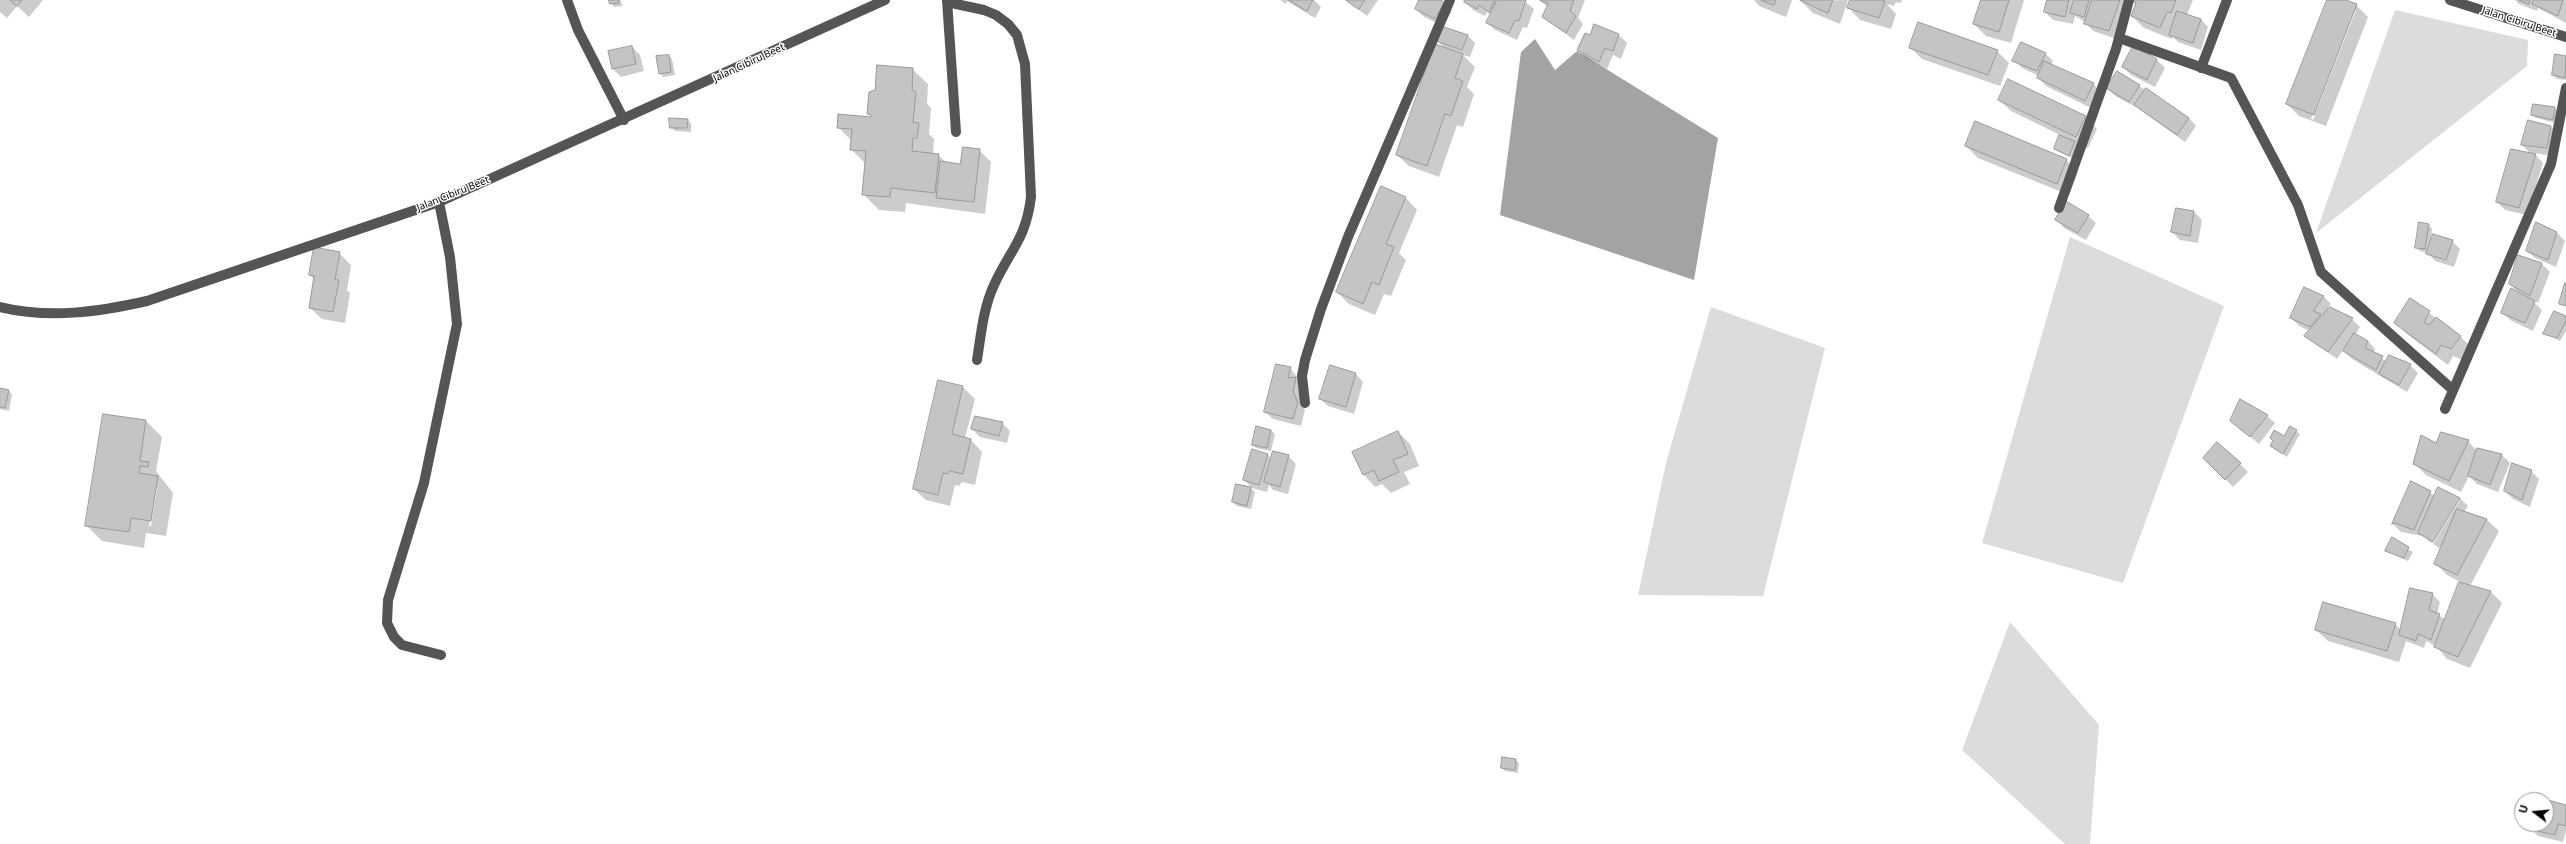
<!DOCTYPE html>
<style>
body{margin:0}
#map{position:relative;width:2566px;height:844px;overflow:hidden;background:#fff;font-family:"Noto Sans",sans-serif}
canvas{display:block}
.north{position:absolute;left:2514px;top:792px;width:40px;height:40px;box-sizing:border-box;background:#fff;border:1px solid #999;border-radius:50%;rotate:286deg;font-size:11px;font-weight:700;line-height:16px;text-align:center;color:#000}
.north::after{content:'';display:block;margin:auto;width:14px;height:18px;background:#000;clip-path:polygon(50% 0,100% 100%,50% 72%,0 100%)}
</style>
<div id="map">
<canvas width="2566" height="844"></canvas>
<div class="north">U</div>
</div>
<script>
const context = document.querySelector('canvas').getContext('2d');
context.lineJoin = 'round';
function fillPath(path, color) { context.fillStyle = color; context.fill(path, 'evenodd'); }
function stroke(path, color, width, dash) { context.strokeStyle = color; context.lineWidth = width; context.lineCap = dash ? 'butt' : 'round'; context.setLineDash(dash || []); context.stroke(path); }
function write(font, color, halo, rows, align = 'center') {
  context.font = font + ' "Noto Sans",sans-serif'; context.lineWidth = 3; context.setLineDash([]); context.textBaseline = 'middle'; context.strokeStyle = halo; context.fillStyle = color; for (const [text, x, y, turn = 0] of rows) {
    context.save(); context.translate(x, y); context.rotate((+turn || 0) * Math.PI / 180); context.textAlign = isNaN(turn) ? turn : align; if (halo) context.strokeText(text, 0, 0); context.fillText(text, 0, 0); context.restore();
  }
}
const green = new Path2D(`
 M 2395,10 L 2528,40 L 2527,66 L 2316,233 Z
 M 2070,237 L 2224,306 L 2123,583 L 1982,543 Z
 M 1711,307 L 1825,348 L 1763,596 L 1638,595 L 1666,463 Z
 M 2010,622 L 2099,725 L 2090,844 L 2065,844 L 1962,750 Z`);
const water = new Path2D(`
 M 1535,39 L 1555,70 L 1577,51 L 1718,138 L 1694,280 L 1500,215 L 1521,52 Z`);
const shadow = new Path2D(`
 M 0,0 L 43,0 L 29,17 L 17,6 L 7,18 L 0,12 Z
 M 610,0 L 621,0 L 622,6 L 614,7 Z
 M 1280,0 L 1314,0 L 1321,7 L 1315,18 L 1287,1 L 1286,4 Z
 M 1345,0 L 1378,0 L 1367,16 Z
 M 1420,0 L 1443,0 L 1442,2 L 1452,11 L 1443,26 L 1424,17 L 1416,9 Z
 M 1466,0 L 1523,0 L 1534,9 L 1527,28 L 1523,27 L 1517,40 L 1495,30 L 1487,22 L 1491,15 L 1487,12 L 1485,16 L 1473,10 L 1465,2 Z
 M 1539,0 L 1585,0 L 1578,18 L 1583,24 L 1574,40 L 1543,17 L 1548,7 Z
 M 1754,0 L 1792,0 L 1786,17 L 1759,6 Z
 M 1848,0 L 1840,24 L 1813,13 L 1801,1 Z
 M 1851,0 L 1902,0 L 1901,3 L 1896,2 L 1894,6 L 1887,4 L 1896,14 L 1891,29 L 1860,20 L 1849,8 Z
 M 1982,0 L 2024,0 L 2011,43 L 1986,36 L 1974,24 Z
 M 2048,0 L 2131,0 L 2117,39 L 2093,31 L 2085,22 L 2075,16 L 2073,24 L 2053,20 L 2045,12 Z
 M 2131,0 L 2193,0 L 2187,15 L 2201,19 L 2208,27 L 2201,50 L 2178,42 L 2173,37 L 2172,39 L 2144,28 L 2132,16 L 2136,5 Z
 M 2328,0 L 2343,0 L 2356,5 L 2368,17 L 2326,126 L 2299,116 L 2287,104 ZM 2354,10 L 2356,10 L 2313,120 L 2311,119 Z
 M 2515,0 L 2566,0 L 2566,23 L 2538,8 L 2537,11 L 2519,4 Z
 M 1467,35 L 1475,43 L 1470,57 L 1463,55 L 1475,67 L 1467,87 L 1474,94 L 1463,127 L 1457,125 L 1439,177 L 1409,166 L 1397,155 L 1445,48 L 1437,41 Z
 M 1619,35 L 1627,43 L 1621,59 L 1613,55 L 1607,69 L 1586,58 L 1578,50 L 1591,36 Z
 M 632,47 L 640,55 L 644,71 L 621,77 L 613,69 Z
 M 1910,47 L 1997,51 L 2009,63 L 2000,86 L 1922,59 Z
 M 2133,48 L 2157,60 L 2165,68 L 2155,87 L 2131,75 L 2123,67 Z
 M 2045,53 L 2053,61 L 2051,65 L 2093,84 L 2101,92 L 2093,109 L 2046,86 L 2038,78 L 2039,76 L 2022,68 L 2014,60 Z
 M 2556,55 L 2566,57 L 2566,80 L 2557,79 L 2553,75 Z
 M 669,56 L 672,59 L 675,75 L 663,77 L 660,73 Z
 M 912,69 L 928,84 L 927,104 L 931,108 L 929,134 L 934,139 L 933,154 L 938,155 L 947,163 L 961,165 L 979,150 L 991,162 L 985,214 L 906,203 L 905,212 L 879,210 L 863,194 L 866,164 L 851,149 L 852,141 L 838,127 L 873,118 L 868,114 L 876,91 Z
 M 2139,86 L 2189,118 L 2196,126 L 2185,142 L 2138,108 L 2115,96 L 2107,88 Z
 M 1999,100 L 2085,117 L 2097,129 L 2088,148 L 2079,144 L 2073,159 L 2055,149 L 2060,135 L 2011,111 Z
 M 2555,108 L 2558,112 L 2556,123 L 2536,118 L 2532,115 Z
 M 688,120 L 691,124 L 691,132 L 675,131 L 671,127 Z
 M 2550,126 L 2558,134 L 2554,156 L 2534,153 L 2543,163 L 2527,215 L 2505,210 L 2497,202 L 2531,154 L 2522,145 Z
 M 1966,146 L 2066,160 L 2078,172 L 2069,195 L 1978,158 Z
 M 1406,198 L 1417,210 L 1399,253 L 1406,260 L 1391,296 L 1384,294 L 1375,315 L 1349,304 L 1337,292 Z
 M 2176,209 L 2194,212 L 2202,220 L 2198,243 L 2180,240 L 2172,232 Z
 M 2088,216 L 2096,223 L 2086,240 L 2064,228 L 2057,220 Z
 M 2536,224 L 2557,233 L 2565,241 L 2556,267 L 2535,258 L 2527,251 Z
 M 2429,225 L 2432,229 L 2431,239 L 2452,241 L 2460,249 L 2454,267 L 2435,261 L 2428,253 L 2420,251 L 2416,247 Z
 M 339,253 L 351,265 L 347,290 L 350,293 L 345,323 L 322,319 L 310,308 L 315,280 L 310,275 Z
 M 2519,256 L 2542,264 L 2550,272 L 2538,303 L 2532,300 L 2542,310 L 2533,331 L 2510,320 L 2502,312 L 2520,294 L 2510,284 Z
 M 2323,296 L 2331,304 L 2328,308 L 2352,319 L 2360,327 L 2355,335 L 2368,341 L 2375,349 L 2374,353 L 2387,362 L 2410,365 L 2418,373 L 2407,392 L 2352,359 L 2343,350 L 2337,359 L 2305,336 L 2310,331 L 2299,326 L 2291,318 Z
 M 2410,299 L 2460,336 L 2472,348 L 2463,360 L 2453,356 L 2448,365 L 2407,334 L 2396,323 Z
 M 2566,317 L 2566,331 L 2560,341 L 2544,333 Z
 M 1290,368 L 1304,386 L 1300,401 L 1305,410 L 1301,426 L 1273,419 L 1265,412 Z
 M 1356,374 L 1363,382 L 1354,414 L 1328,406 L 1320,399 Z
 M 939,381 L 963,387 L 975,399 L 965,438 L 971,440 L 982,452 L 975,485 L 962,482 L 959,486 L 955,485 L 950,506 L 926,500 L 914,489 Z
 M 0,389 L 8,391 L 12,394 L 9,411 L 0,409 Z
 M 104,415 L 146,421 L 162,437 L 156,471 L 173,493 L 166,536 L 146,533 L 144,548 L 102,541 L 86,525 ZM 155,489 L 157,489 L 151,526 L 149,526 Z
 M 2267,416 L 2275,423 L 2259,444 L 2231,421 Z
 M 1002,423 L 1010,431 L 1007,443 L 980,437 L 972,429 Z
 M 1257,427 L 1271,430 L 1275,434 L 1271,451 L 1256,448 L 1253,444 Z
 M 2296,431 L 2300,434 L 2287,457 L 2271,446 Z
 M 1398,432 L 1410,444 L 1419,466 L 1404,472 L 1410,484 L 1391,493 L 1382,484 L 1375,487 L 1364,475 L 1354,452 Z
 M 2468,441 L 2477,451 L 2502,455 L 2510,463 L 2498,492 L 2477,484 L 2469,476 L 2461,492 L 2426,475 L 2414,463 L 2437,445 Z
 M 1267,454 L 1272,459 L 1288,456 L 1296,464 L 1288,494 L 1273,490 L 1269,485 L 1267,492 L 1252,488 L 1244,480 Z
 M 2204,458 L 2240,464 L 2248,472 L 2233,487 Z
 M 2531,471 L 2539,479 L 2530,507 L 2513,499 L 2505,491 Z
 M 2411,483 L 2436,496 L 2439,489 L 2460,498 L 2468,506 L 2464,512 L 2487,520 L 2499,531 L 2470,586 L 2490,591 L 2502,603 L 2470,668 L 2447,659 L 2436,646 L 2426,641 L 2424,648 L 2406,641 L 2399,662 L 2328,641 L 2316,630 L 2395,624 L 2401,630 L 2432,594 L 2440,602 L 2437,614 L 2446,620 L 2460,582 L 2447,575 L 2435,563 L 2441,549 L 2433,544 L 2460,500 L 2458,500 L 2431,543 L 2423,536 L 2401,532 L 2393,524 Z
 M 1237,485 L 1251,488 L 1255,492 L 1251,509 L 1237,506 L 1233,502 Z
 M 2392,539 L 2413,552 L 2408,561 L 2386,551 Z
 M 1516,760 L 1519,763 L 1518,773 L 1505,771 L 1502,768 Z
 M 2546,801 L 2566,806 L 2566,831 L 2563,842 L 2538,836 L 2530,828 L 2531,824 L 2546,824 Z`);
const building = new Path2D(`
 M 10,0 L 22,0 L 17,6 Z
 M 609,0 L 618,0 L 619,3 L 610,4 Z
 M 1289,0 L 1313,0 L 1307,11 Z
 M 1346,0 L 1365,0 L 1359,9 Z
 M 1419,0 L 1441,0 L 1444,3 L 1435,19 L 1415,9 Z
 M 1465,0 L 1495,0 L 1489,12 L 1479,5 L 1477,9 L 1464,2 Z
 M 1497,0 L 1526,0 L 1519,21 L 1515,20 L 1509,33 L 1486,23 Z
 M 1540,0 L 1574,0 L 1570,11 L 1576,16 L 1566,33 L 1542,17 L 1548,4 Z
 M 1761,0 L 1776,0 L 1774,5 Z
 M 1800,0 L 1833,0 L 1828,13 Z
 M 1850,0 L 1881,0 L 1885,1 L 1879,18 L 1847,8 Z
 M 1981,0 L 2009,0 L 1999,32 L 1973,24 Z
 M 2047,0 L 2069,0 L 2065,17 L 2044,12 Z
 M 2074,0 L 2089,0 L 2084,17 L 2070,13 Z
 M 2092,0 L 2120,0 L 2109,31 L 2084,24 Z
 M 2130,0 L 2176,0 L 2171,13 L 2167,12 L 2160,28 L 2131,16 L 2136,3 Z
 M 2327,0 L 2346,0 L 2357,4 L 2314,115 L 2286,104 Z
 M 2519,0 L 2530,0 L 2529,4 Z
 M 2534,0 L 2563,0 L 2558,16 L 2532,4 Z
 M 2177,11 L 2201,19 L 2193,43 L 2169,35 Z
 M 1918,22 L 1998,50 L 1988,75 L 1909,48 Z
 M 1594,24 L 1619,34 L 1613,51 L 1605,48 L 1599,62 L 1577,50 L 1585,33 L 1590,35 Z
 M 1441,26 L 1468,35 L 1462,50 L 1436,41 Z
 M 2021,42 L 2046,53 L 2037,71 L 2012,61 Z
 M 1435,44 L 1463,54 L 1455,78 L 1463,81 L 1451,116 L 1445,114 L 1427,166 L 1396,155 Z
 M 632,46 L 636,64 L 612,69 L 608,51 Z
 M 2133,46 L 2157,59 L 2147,80 L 2122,67 Z
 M 2555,54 L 2566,56 L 2565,78 L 2552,75 Z
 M 669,55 L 671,72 L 659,74 L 656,56 Z
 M 2044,61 L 2094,83 L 2085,101 L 2037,78 Z
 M 877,65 L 913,68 L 912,90 L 916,92 L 913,122 L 919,123 L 917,138 L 913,138 L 912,151 L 939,154 L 935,193 L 891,188 L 890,197 L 862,195 L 866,151 L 850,150 L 852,129 L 837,128 L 838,114 L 871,117 L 871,115 L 867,114 L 869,92 L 875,90 Z
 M 2117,71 L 2140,85 L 2129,102 L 2106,88 Z
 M 2008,79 L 2086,116 L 2076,137 L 1998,100 Z
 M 2146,88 L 2189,118 L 2177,135 L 2134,105 Z
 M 2533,104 L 2555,107 L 2553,120 L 2531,115 Z
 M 669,118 L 688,119 L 687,128 L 670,128 Z
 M 2528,120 L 2551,126 L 2547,148 L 2521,145 Z
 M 1975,121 L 2067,159 L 2057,184 L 1965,146 Z
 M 2059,135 L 2075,141 L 2069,156 L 2054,149 Z
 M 963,147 L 980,149 L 974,202 L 936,198 L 940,161 L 960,164 Z
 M 2511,149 L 2536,154 L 2519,208 L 2496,202 Z
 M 1381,186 L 1406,197 L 1386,244 L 1394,247 L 1379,285 L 1372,282 L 1363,304 L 1336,292 Z
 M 2066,201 L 2089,215 L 2078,233 L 2055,220 Z
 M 2176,208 L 2194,211 L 2190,236 L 2171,232 Z
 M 2419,222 L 2429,224 L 2425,249 L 2415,248 Z
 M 2536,222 L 2557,232 L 2548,260 L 2526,251 Z
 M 2433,234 L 2453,240 L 2446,260 L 2426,254 Z
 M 314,247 L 340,252 L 335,280 L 339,280 L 333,312 L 309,308 L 314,276 L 309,275 Z
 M 2518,255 L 2542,263 L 2530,296 L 2509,284 Z
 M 2565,283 L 2566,284 L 2566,306 L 2559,304 Z
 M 2304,287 L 2324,296 L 2313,311 L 2321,314 L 2310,327 L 2290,318 Z
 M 2511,288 L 2535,301 L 2525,323 L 2501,313 Z
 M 2410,298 L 2430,311 L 2424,322 L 2429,325 L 2436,317 L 2461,336 L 2451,349 L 2441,345 L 2436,354 L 2394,323 Z
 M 2330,307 L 2353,318 L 2328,352 L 2304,336 Z
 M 2554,311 L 2566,316 L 2566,321 L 2557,338 L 2543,334 Z
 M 2354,333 L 2368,341 L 2365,348 L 2383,356 L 2376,370 L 2343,351 Z
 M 2389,355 L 2411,364 L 2399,385 L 2379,374 Z
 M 1276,364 L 1291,367 L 1288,378 L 1296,377 L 1293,392 L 1298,402 L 1293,419 L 1264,412 Z
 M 1330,365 L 1356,373 L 1346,407 L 1319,399 Z
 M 938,380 L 963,386 L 952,434 L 971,439 L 963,474 L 950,471 L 947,474 L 943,473 L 938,495 L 913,489 Z
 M 0,388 L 9,390 L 5,408 L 0,407 Z
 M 2240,399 L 2268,415 L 2250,437 L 2230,421 Z
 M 103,414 L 146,420 L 140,461 L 149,462 L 148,467 L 140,466 L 139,473 L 158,476 L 151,521 L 131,518 L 129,532 L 85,526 Z
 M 975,416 L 1003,422 L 999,436 L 971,429 Z
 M 1256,426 L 1271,430 L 1267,448 L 1252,445 Z
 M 2290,426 L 2297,430 L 2283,454 L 2270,446 L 2273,441 L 2270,438 L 2274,430 L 2284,436 Z
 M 1398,431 L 1408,454 L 1393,460 L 1399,472 L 1379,481 L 1374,470 L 1363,475 L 1352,452 Z
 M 2441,432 L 2469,440 L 2449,481 L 2413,464 L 2421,435 L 2436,443 Z
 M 2217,442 L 2241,463 L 2225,480 L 2203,458 Z
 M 2477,448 L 2502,454 L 2490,485 L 2468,476 Z
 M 1252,449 L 1268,454 L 1259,485 L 1243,480 Z
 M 1273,451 L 1289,455 L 1280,487 L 1264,482 Z
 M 2512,463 L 2532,470 L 2522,500 L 2504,491 Z
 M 2411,481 L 2431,491 L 2414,530 L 2395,523 L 2392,524 Z
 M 1236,484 L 1251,487 L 1247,506 L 1232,502 Z
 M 2438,487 L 2460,498 L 2433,542 L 2418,533 Z
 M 2457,509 L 2487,519 L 2457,575 L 2434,564 Z
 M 2392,537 L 2409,547 L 2404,558 L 2385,551 Z
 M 2459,582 L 2491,591 L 2458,657 L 2434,647 Z
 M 2410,588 L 2433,593 L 2429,610 L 2440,614 L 2431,640 L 2418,634 L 2416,641 L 2399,635 Z
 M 2323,602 L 2396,623 L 2387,651 L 2315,630 Z
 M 1502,757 L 1516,759 L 1515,770 L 1501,768 Z
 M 2537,797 L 2566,805 L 2566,826 L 2558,824 L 2555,835 L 2529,829 L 2530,824 L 2546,824 L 2546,800 L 2536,800 Z`);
const minor = new Path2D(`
 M 567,0 L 578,30 L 624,120
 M 947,0 L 956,132
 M 2450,0 L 2566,37
 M 947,2 L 984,10 L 996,15 L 1008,24 L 1017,35 L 1025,64 L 1031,197 C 1026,239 1010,250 994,285 C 983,309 981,335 977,360
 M 2119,38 L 2231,78 L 2298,205 L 2321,272 L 2453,390
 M 2201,68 L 2227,0
 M 439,202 L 450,257 L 457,324 L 424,483 L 388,600 L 387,623 L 394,637 L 402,645 L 441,655
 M 2059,208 L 2116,49 L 2129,0
 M 0,307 C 50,319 98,312 147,301 L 439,202 L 885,0
 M 1305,403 L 1302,376 L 1305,360 L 1321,309 L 1348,237 L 1450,0
 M 2445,409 L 2551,164 L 2566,88`);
const streetNames = [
 ["Jalan Cibiru Beet",2519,22,18],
 ["Jalan Cibiru Beet",749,63,-25],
 ["Jalan Cibiru Beet",453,194,-22]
];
fillPath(green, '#dcdcdc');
fillPath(water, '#a3a3a3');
fillPath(shadow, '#0003');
fillPath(building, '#c4c4c4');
stroke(building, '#999', 1);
stroke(minor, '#555', 10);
write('10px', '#000', '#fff', streetNames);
</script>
